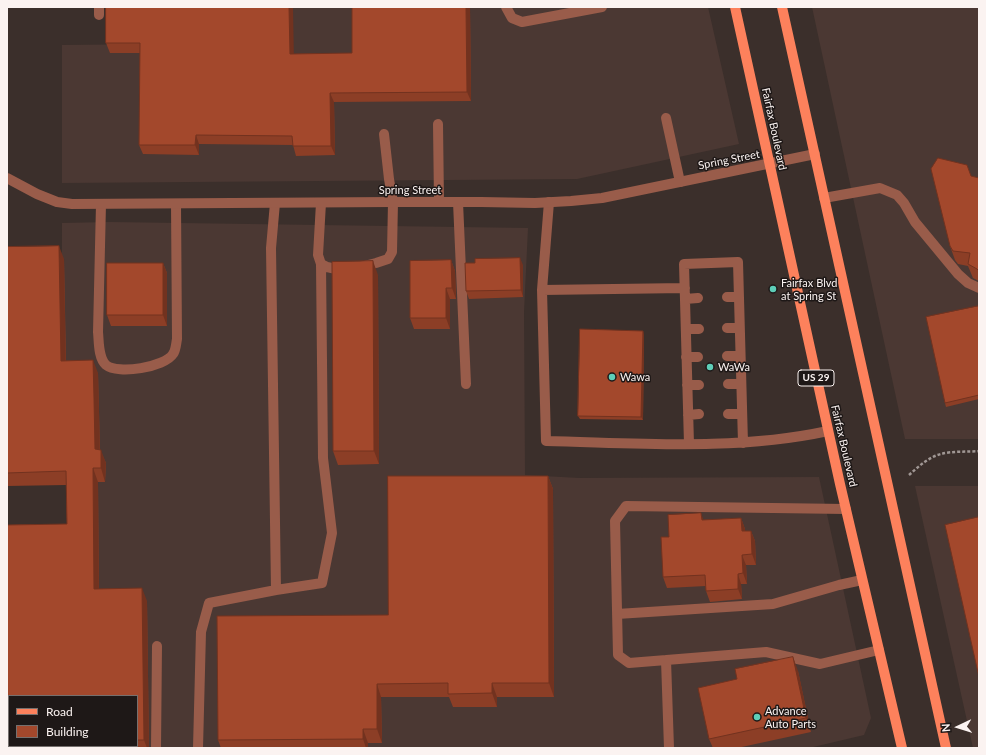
<!DOCTYPE html>
<style>
body{margin:0}
#map{position:relative;width:986px;height:755px;overflow:hidden;background:#3b2f2b;font-family:Lato,sans-serif}
canvas{display:block}
.frame{position:absolute;inset:0;border:8px solid #fbf3f1;pointer-events:none}
.legend{position:absolute;left:8px;top:695px;width:130px;height:52px;box-sizing:border-box;background:#1e1817;border:1px solid #76706e;margin:0;padding:5px 7px;list-style:none;font-size:12px;color:#fbf3f1}
.legend li{display:flex;align-items:center;gap:8px;height:20px}
.legend b{width:20px;border:1px solid #76706e}
.north{position:absolute;left:938px;top:707px;width:40px;height:40px;-webkit-text-stroke:3px #1e1817;paint-order:stroke;rotate:266deg;font-size:11px;font-weight:700;line-height:16px;text-align:center;color:#fbf3f1}
.north::after{content:'';display:block;margin:auto;width:14px;height:18px;background:#fbf3f1;clip-path:polygon(50% 0,100% 100%,50% 72%,0 100%)}
</style>
<div id="map">
<canvas width="986" height="755"></canvas>
<div class="frame"></div>
<ul class="legend">
<li><b style="height:5px;background:#fd815c"></b>Road</li>
<li><b style="height:11px;background:#a3482c"></b>Building</li>
</ul>
<div class="north">N</div>
</div>
<script>
const context = document.querySelector('canvas').getContext('2d');
context.lineJoin = 'round';
function fillPath(path, color) { context.fillStyle = color; context.fill(path, 'evenodd'); }
function stroke(path, color, width, dash) { context.strokeStyle = color; context.lineWidth = width; context.lineCap = dash ? 'butt' : 'round'; context.setLineDash(dash || []); context.stroke(path); }
function write(font, color, halo, rows, align = 'center') {
  context.font = font + ' Lato,sans-serif'; context.lineWidth = 3; context.setLineDash([]); context.textBaseline = 'middle'; context.strokeStyle = halo; context.fillStyle = color; for (const [text, x, y, turn = 0] of rows) {
    context.save(); context.translate(x, y); context.rotate((+turn || 0) * Math.PI / 180); context.textAlign = isNaN(turn) ? turn : align; if (halo) context.strokeText(text, 0, 0); context.fillText(text, 0, 0); context.restore();
  }
}
const built = new Path2D(`
 M 168,7 L 708,7 L 739,144 L 577,179 L 62,183 L 62,45 L 168,44 Z
 M 812,7 L 979,7 L 979,439 L 905,439 Z
 M 110,222 L 528,228 L 524,312 L 525,475 L 579,478 L 819,477 L 871,718 L 864,735 L 809,748 L 97,748 L 97,746 L 137,746 L 137,696 L 97,696 L 96,480 L 61,480 L 62,223 Z
 M 915,486 L 979,486 L 979,748 L 973,748 Z`);
const path = new Path2D(`
 M 909,475 C 919,466 929,457 941,454 C 951,451 968,452 979,451`);
const service = new Path2D(`
 M 506,7 L 512,18 L 522,22 L 602,7
 M 99,15 L 99,7
 M 666,118 L 680,182
 M 438,124 L 439,202
 M 824,198 L 880,188 L 897,195 L 904,203 L 915,222 L 958,274 L 968,283 L 979,288
 M 458,202 L 466,384
 M 549,202 L 542,290 L 546,441 C 640,443 735,451 828,431
 M 321,203 L 318,255 L 321,264 L 327,267 L 336,269 L 344,268
 M 101,204 L 98,332 C 99,341 98,358 106,365 C 118,375 165,367 173,354 C 176,350 176,344 177,339 L 176,204
 M 360,267 L 376,263 L 388,259 L 392,252 L 393,202 L 389,179 L 384,134
 M 542,290 L 685,288
 M 727,297 L 739,297
 M 685,299 L 698,298
 M 727,328 L 739,328
 M 686,329 L 699,329
 M 727,356 L 740,356
 M 686,357 L 698,357
 M 728,384 L 741,384
 M 687,385 L 699,385
 M 728,414 L 742,414
 M 688,415 L 699,414
 M 689,444 L 684,264 L 738,262 L 743,443
 M 846,509 L 626,506 L 615,521 L 618,655 L 629,663 L 766,652 L 820,664 L 879,650
 M 276,590 L 322,583 L 332,533 L 323,458 L 321,264
 M 617,614 L 773,604 L 839,585 L 862,580
 M 666,660 L 669,748
 M 156,748 L 157,646
 M 198,748 L 201,632 L 209,603 L 276,590 L 271,248 L 275,203`);
const minor = new Path2D(`
 M 7,178 L 37,194 L 57,202 L 72,204 L 393,202 L 481,202 L 535,203 L 571,201 L 602,198 L 815,154`);
const primary = new Path2D(`
 M 735,7 L 840,484 L 902,748
 M 782,7 L 946,748`);
const wall = new Path2D(`
 M 106,7 L 293,7 L 293,54 L 352,53 L 352,7 L 470,7 L 471,101 L 334,102 L 335,155 L 296,156 L 293,145 L 199,144 L 199,155 L 143,154 L 139,145 L 140,53 L 110,53 L 106,43 Z
 M 971,176 L 979,178 L 979,281 L 973,278 L 968,266 L 958,264 L 955,260 L 950,246 Z
 M 7,247 L 64,259 L 66,361 L 98,373 L 99,411 L 100,450 L 106,463 L 105,482 L 98,482 L 99,589 L 147,601 L 149,748 L 98,748 L 97,746 L 137,746 L 137,696 L 9,696 L 9,738 L 7,738 L 7,525 L 67,524 L 66,485 L 7,486 Z
 M 451,260 L 455,271 L 456,299 L 450,299 L 450,329 L 414,329 L 410,318 Z
 M 163,263 L 167,273 L 167,326 L 111,326 L 107,315 Z
 M 523,265 L 523,297 L 469,299 L 466,291 Z
 M 378,275 L 379,464 L 338,465 L 333,451 Z
 M 979,306 L 979,399 L 946,407 L 945,403 Z
 M 644,334 L 643,420 L 580,419 L 578,416 Z
 M 548,476 L 553,489 L 554,697 L 497,697 L 497,707 L 453,707 L 449,697 L 381,697 L 382,743 L 368,743 L 368,748 L 221,748 L 218,740 L 388,615 Z
 M 741,518 L 745,529 L 745,531 L 751,531 L 755,541 L 756,565 L 746,565 L 747,584 L 741,584 L 742,599 L 710,602 L 706,591 L 706,586 L 667,588 L 663,577 L 704,520 Z
 M 798,671 L 811,732 L 737,748 L 713,748 L 709,739 Z`);
const shadedWall = new Path2D(`
 M 289,7 L 293,7 L 294,63 L 290,54 Z
 M 466,7 L 470,7 L 471,101 L 467,92 Z
 M 330,93 L 334,102 L 335,155 L 331,146 Z
 M 196,135 L 199,144 L 199,155 L 195,145 Z
 M 59,246 L 64,259 L 66,375 L 61,361 Z
 M 520,258 L 523,265 L 523,297 L 521,290 Z
 M 451,260 L 455,271 L 456,299 L 452,288 Z
 M 373,261 L 378,275 L 379,464 L 374,451 Z
 M 163,263 L 167,273 L 167,326 L 163,315 Z
 M 446,288 L 450,299 L 450,329 L 446,318 Z
 M 643,331 L 644,334 L 643,420 L 641,417 Z
 M 93,360 L 98,373 L 99,411 L 100,463 L 95,449 Z
 M 101,450 L 106,463 L 105,482 L 101,468 Z
 M 93,468 L 98,482 L 99,602 L 94,589 Z
 M 548,476 L 553,489 L 554,697 L 549,683 Z
 M 701,513 L 705,524 L 702,520 Z
 M 741,518 L 745,529 L 746,542 L 742,531 Z
 M 751,531 L 755,541 L 756,565 L 752,554 Z
 M 742,555 L 746,565 L 747,584 L 743,573 Z
 M 738,574 L 741,584 L 742,599 L 738,589 Z
 M 142,588 L 147,601 L 149,748 L 147,748 L 144,740 Z
 M 793,657 L 798,671 L 811,732 L 806,718 Z
 M 492,683 L 497,697 L 497,707 L 492,693 Z
 M 377,684 L 381,697 L 382,743 L 377,729 Z
 M 363,729 L 368,743 L 368,748 L 366,748 L 363,739 Z`);
const building = new Path2D(`
 M 106,7 L 289,7 L 290,54 L 352,53 L 352,7 L 466,7 L 467,92 L 330,93 L 331,146 L 293,146 L 292,136 L 196,135 L 195,145 L 139,145 L 140,43 L 106,43 Z
 M 938,158 L 967,165 L 971,176 L 979,178 L 979,271 L 977,269 L 968,264 L 970,253 L 953,251 L 950,246 L 931,169 Z
 M 59,246 L 61,361 L 93,360 L 94,398 L 95,449 L 101,450 L 101,468 L 93,468 L 94,589 L 142,588 L 144,740 L 137,740 L 137,696 L 9,696 L 9,725 L 7,725 L 7,525 L 67,524 L 66,471 L 7,473 L 7,247 Z
 M 520,258 L 521,290 L 466,291 L 465,263 L 475,263 L 475,259 Z
 M 451,260 L 452,288 L 446,288 L 446,318 L 410,318 L 410,261 Z
 M 373,261 L 374,451 L 333,451 L 332,262 Z
 M 107,263 L 163,263 L 163,315 L 107,315 Z
 M 979,306 L 979,395 L 945,403 L 926,317 Z
 M 580,329 L 643,331 L 641,417 L 578,416 Z
 M 388,476 L 548,476 L 549,683 L 492,683 L 492,693 L 448,694 L 448,683 L 377,684 L 377,729 L 363,729 L 363,739 L 218,740 L 217,616 L 388,615 Z
 M 701,513 L 702,520 L 741,518 L 742,531 L 751,531 L 752,554 L 742,555 L 743,573 L 738,574 L 738,589 L 706,591 L 705,575 L 663,577 L 661,537 L 669,537 L 668,515 Z
 M 979,517 L 979,677 L 945,525 Z
 M 793,657 L 806,718 L 709,739 L 698,688 L 737,679 L 735,669 Z`);
const markers = [
 [773,289,4,"#5eceb8"],
 [710,367,4,"#5eceb8"],
 [612,377,4,"#5eceb8"],
 [757,717,4,"#5eceb8"]
];
const shields = [
 [816,378,36]
];
const shieldNames = [
 ["US 29",816,378]
];
const streetNames = [
 ["Fairfax Boulevard",774,129,78],
 ["Spring Street",729,160,-11],
 ["Spring Street",410,190],
 ["Fairfax Boulevard",844,446,77]
];
const poiNames = [
 ["Fairfax Blvd",781,283],
 ["at Spring St",781,296],
 ["WaWa",718,367],
 ["Wawa",620,377],
 ["Advance",765,711],
 ["Auto Parts",765,724]
];
fillPath(built, '#4b3833');
stroke(path, '#a09794', 2.5, [3, 2]);
stroke(service, '#995c4a', 10);
stroke(minor, '#995c4a', 10);
stroke(primary, '#fd815c', 10);
fillPath(wall, '#8c3e26');
fillPath(shadedWall, '#72321f');
fillPath(building, '#a3482c');
stroke(building, '#72321f', 1);
for (const [x, y, r, color] of markers) { const dot = new Path2D(); dot.arc(x, y, r, 0, 2 * Math.PI); context.fillStyle = color; context.fill(dot); stroke(dot, '#1e1817', 1.5); }
for (const [x, y, w] of shields) { const box = new Path2D(); box.roundRect(x - w / 2, y - 8, w, 16, 3); context.fillStyle = '#1e1817'; context.fill(box); stroke(box, '#fbf3f1', 1); }
write('bold 10px', '#fbf3f1', null, shieldNames);
write('11px', '#fbf3f1', '#1e1817', streetNames);
write('11px', '#fbf3f1', '#1e1817', poiNames, 'left');
</script>
